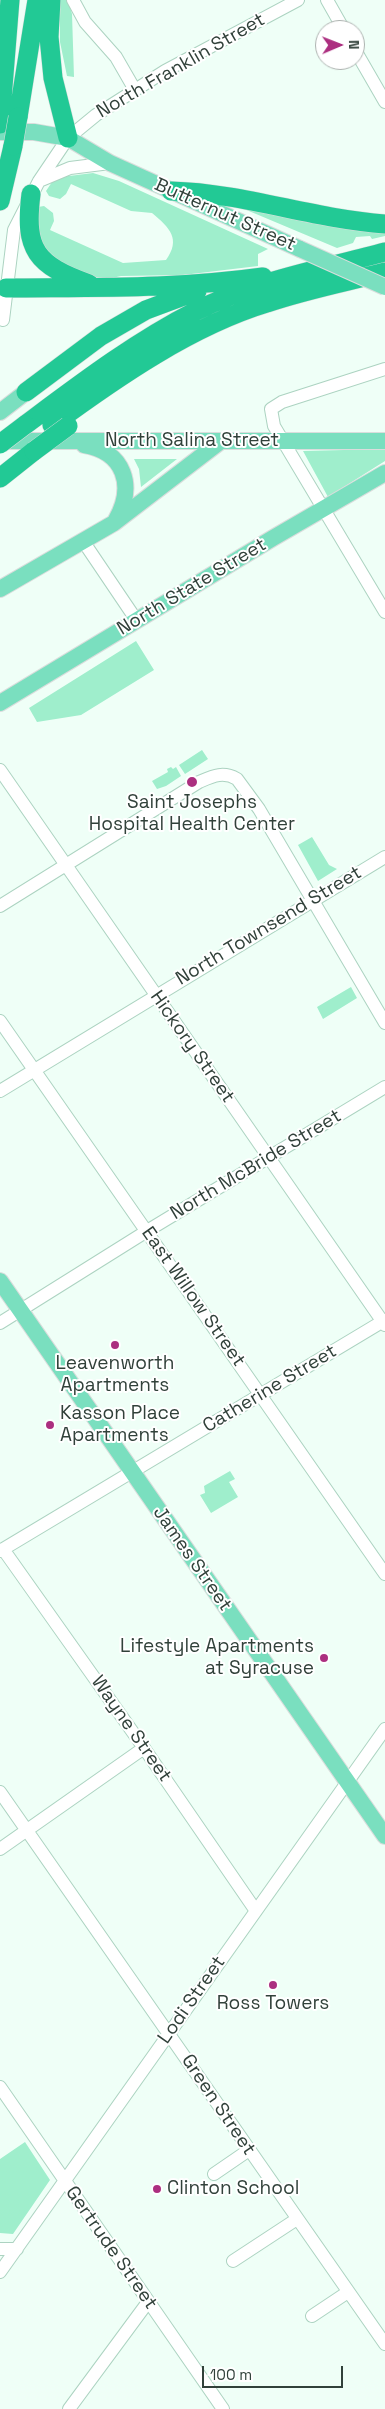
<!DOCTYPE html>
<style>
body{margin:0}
#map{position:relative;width:385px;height:2409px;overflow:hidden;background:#effff7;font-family:"Space Grotesk",sans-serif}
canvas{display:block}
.north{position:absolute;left:315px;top:20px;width:50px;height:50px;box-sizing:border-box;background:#fff;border:1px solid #adb3b0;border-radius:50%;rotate:89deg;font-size:14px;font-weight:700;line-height:20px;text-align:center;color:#31413a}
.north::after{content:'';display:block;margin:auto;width:18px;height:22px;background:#ac2f80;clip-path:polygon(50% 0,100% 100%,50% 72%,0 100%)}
.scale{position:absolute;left:202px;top:2366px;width:141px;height:22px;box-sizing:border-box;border:2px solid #31413a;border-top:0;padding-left:6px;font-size:15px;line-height:18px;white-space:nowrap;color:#31413a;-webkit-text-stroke:4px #fff;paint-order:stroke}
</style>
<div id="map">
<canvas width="385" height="2409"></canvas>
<div class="north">N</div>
<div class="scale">100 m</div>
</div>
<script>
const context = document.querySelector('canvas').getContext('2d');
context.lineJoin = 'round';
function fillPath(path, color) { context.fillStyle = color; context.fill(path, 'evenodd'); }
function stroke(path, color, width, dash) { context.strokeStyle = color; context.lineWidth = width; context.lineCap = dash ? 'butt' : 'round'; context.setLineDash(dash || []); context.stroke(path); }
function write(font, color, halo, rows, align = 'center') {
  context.font = font + ' "Space Grotesk",sans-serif'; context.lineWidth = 4; context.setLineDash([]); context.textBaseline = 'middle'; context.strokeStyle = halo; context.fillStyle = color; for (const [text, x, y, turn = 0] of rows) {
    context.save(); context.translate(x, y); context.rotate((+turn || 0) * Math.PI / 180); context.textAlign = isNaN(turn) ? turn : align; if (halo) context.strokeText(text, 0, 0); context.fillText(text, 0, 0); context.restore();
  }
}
const green = new Path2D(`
 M 60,0 L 68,0 L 72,14 L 74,77 L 67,76 L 60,42 Z
 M 67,173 L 69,176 L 93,173 L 119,181 L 268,249 L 258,254 L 258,266 L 183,275 L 121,276 C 97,283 58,270 44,248 C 36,235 38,221 38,207 L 44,206 L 53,213 L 54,221 L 50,230 L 123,263 L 166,260 C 181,239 170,228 152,213 L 131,211 L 71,184 L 66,194 L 60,199 L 49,196 L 46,191 L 52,182 Z
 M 218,198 L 385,228 L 385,236 L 372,239 L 370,236 L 356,237 L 353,243 L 337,248 Z
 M 385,449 L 385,461 L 328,497 L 303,451 Z
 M 134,459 L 177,459 L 141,487 L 139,469 Z
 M 136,641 L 154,670 L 81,715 L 37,722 L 29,708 Z
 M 202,750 L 208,759 L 185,774 L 179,765 Z
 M 171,767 L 173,769 L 176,767 L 181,776 L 166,786 L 157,789 L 152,781 L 168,772 L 167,769 Z
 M 312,837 L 329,865 L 337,869 L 318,881 L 298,845 Z
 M 351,987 L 357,998 L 323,1019 L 317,1007 Z
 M 230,1471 L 235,1479 L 229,1482 L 238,1497 L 211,1513 L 200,1495 L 205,1493 L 204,1486 Z
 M 25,2142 L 50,2180 L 13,2234 L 0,2233 L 0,2159 Z`);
const minor = new Path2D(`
 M 73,0 L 85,22 L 116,57 L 135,90
 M 327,0 L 344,30
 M 355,50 L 385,102
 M 39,181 L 70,168 L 110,163
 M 3,320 L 14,230 L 39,181 L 68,138 L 96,115 L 165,71 L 298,0
 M 385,369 L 282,402 L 271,409 L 274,426 L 385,612
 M 83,541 L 137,621
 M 0,770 L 385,1325
 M 0,906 L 199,782 C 213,776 223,771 237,779 L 259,809 L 385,1023
 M 0,1021 L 385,1574
 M 0,1091 L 385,857
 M 0,1323 L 147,1231 L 385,1087
 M 3,1549 L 144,1748 L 256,1911
 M 0,1551 L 385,1320
 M 0,1792 L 385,2344
 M 0,1849 L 144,1748
 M 0,2087 L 223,2409
 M 214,2174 L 249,2150
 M 0,2249 L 17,2249
 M 233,2261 L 297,2219
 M 0,2272 L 385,1729
 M 312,2316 L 348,2292
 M 69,2409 L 148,2302`);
const major = new Path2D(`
 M 0,132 L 34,132 L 68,138 L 110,163 L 300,249
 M 0,412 L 26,392
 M 0,441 L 385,441
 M 84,445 C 125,452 135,486 116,520
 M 0,589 L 114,523 L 221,441
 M 0,703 L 273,538 L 385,473
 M 0,1281 L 385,1836`);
const highway = new Path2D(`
 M 51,0 L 49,37 L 53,78 L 68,138
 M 18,117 L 37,0
 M 0,124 L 10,0
 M 171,191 C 244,193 313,219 385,224
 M 31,194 C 24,250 36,265 89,284
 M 0,201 L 13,146
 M 6,288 C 92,287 178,289 263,277
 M 26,392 L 101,336 L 146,310 L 197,291
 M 25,425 C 80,384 135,342 196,311 C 255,281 322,269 385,252
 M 52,425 C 116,378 191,326 267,303 C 305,290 346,282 385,272
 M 0,478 L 34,451`);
const majorBridge = new Path2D(`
 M 300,249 L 385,287`);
const highwayBridge = new Path2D(`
 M 13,146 L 18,117
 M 0,444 L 25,425
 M 34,451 L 68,426`);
const markers = [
 [192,782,6,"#ac2f80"],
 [115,1345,5,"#ac2f80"],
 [50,1425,5,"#ac2f80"],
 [324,1658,5,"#ac2f80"],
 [273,1985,5,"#ac2f80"],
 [157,2189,5,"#ac2f80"]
];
const streetNames = [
 ["North Franklin Street",181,66,-30],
 ["Butternut Street",225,215,24],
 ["North Salina Street",192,441],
 ["North State Street",192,587,-31],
 ["North Townsend Street",269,926,-31],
 ["Hickory Street",192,1047,55],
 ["North McBride Street",256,1165,-31],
 ["East Willow Street",193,1297,55],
 ["Catherine Street",270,1389,-31],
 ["James Street",192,1559,55],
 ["Wayne Street",131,1729,55],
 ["Lodi Street",192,2000,-55],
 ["Green Street",218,2105,56],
 ["Gertrude Street",111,2248,55]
];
const poiNames = [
 ["Saint Josephs",192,803],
 ["Hospital Health Center",192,825],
 ["Leavenworth",115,1364],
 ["Apartments",115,1386],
 ["Kasson Place",60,1414,"left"],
 ["Apartments",60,1436,"left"],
 ["Lifestyle Apartments",314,1647,"right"],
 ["at Syracuse",314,1669,"right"],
 ["Ross Towers",273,2004],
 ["Clinton School",167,2189,"left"]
];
fillPath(green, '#9feecc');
stroke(minor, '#acd3c1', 14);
stroke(major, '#dadddc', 18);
stroke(highway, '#dadddc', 20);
stroke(minor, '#fff', 12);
stroke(major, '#7adfbf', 16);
stroke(highway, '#22c995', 19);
stroke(majorBridge, '#dadddc', 18, []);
stroke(highwayBridge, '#dadddc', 20, []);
stroke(majorBridge, '#7adfbf', 16);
stroke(highwayBridge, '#22c995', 19);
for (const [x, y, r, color] of markers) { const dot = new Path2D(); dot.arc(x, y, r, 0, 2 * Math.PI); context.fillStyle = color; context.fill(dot); stroke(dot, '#fff', 2); }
write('19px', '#31413a', '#fff', streetNames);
write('19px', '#31413a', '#fff', poiNames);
</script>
